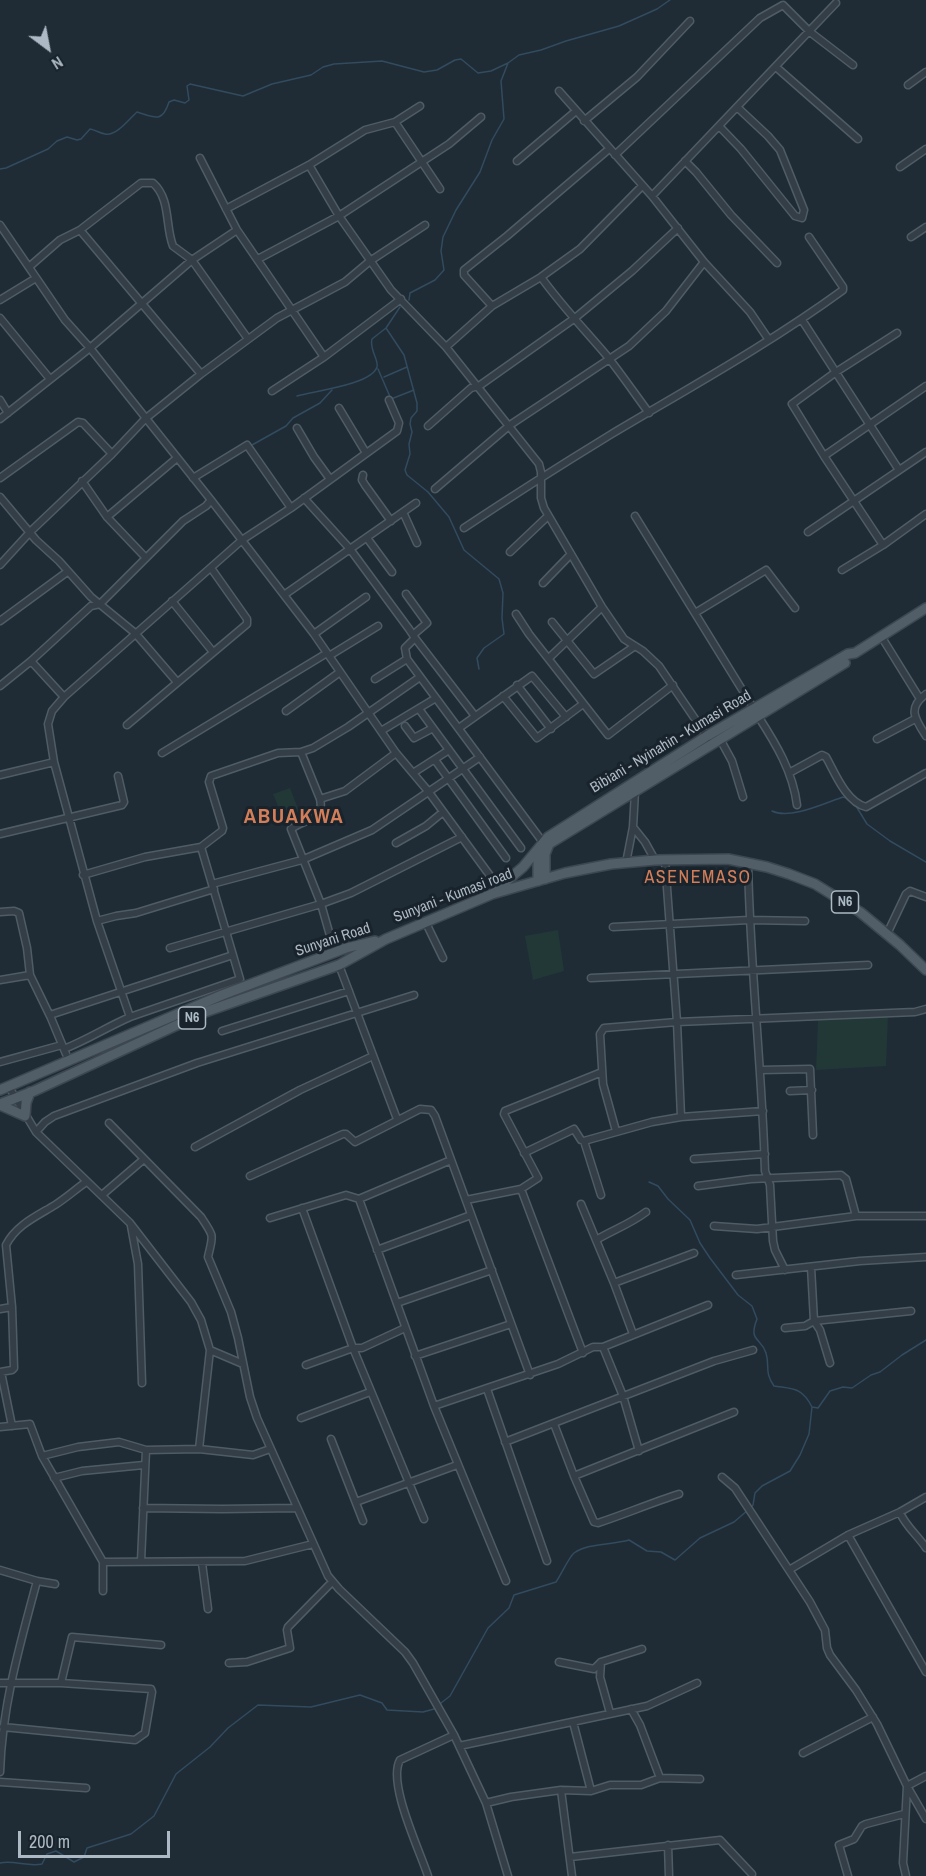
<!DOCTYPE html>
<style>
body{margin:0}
#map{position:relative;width:926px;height:1876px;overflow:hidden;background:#1f2c36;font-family:"Archivo Narrow",sans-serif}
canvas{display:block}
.north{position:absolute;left:18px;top:18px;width:60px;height:60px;-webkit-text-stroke:4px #18232b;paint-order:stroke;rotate:148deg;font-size:16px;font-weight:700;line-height:24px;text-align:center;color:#adb9c4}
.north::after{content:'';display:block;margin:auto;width:21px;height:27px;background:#adb9c4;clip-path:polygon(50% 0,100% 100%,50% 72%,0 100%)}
.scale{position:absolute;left:18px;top:1831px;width:152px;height:27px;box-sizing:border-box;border:3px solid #adb9c4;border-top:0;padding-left:8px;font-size:18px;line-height:21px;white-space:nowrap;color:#adb9c4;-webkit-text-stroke:4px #18232b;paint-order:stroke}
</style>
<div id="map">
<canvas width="926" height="1876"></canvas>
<div class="north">N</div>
<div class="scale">200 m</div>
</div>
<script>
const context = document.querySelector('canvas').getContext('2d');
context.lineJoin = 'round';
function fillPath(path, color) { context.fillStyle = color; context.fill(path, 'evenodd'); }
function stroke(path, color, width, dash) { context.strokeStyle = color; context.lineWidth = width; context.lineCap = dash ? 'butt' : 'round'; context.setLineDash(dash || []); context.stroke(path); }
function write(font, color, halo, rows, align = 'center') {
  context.font = font + ' "Archivo Narrow",sans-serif'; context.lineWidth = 6; context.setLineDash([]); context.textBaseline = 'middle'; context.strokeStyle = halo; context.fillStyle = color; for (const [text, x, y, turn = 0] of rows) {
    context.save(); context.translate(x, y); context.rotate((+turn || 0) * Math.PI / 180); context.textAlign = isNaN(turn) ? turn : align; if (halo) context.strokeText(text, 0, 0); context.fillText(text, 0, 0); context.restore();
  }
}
const green = new Path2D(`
 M 290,788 L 302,819 L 285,823 L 273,794 Z
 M 558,930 L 564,971 L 533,980 L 525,936 Z
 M 888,1016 L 886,1066 L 816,1070 L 818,1020 Z`);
const stream = new Path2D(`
 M 0,169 L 6,168 L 48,149 L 57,141 L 67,137 L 77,140 L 81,139 L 90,129 C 96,130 99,133 105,134 C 116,137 130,118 137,112 C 154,117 162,124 169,102 L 174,100 L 185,103 L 189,100 L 187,86 L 190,84 L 243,96 L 272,84 L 311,75 L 323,67 L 334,64 L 382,61 L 424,72 L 437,70 L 455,60 L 461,59 L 478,73 L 491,71 L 508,63 L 519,55 L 541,50 L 566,41 L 619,26 L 657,9 L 670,0
 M 409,300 L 410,293 L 435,280 L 444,270 L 441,251 L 443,237 L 456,210 L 480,172 L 492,140 L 504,119 L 501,81 L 508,63
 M 386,328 L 404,355 L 417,403 L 417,411 L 411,418 L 410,424 L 412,432 L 409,444 L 410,454 L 405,470 L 407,475 L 428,492 L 449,517 L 464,550 L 499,579 L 503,593 L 502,618 L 504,634 L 484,648 L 477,658 L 479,669
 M 378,369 L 391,399 L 414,390
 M 384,377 L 407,367
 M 297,396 C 313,391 371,385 377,367 C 379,360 369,349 372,339 L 386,328 L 400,307
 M 252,445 L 286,426 L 293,418 L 320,403 L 332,390
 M 856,806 L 867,824 L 890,841 L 926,862
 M 772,811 C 790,820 825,803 843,797 L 849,799
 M 649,1182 L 658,1186 L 668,1199 L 690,1220 L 700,1243 L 710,1258 L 738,1295 L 752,1306 L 757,1319 C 748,1342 761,1337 766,1353 C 770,1366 764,1372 774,1386 C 793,1389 802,1387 812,1407 L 818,1408 L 830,1391 L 843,1387 L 852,1388 L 871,1375 L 880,1372 L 902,1355 L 926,1340
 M 751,1507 L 753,1505 L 755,1493 L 762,1486 L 790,1471 L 800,1455 L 809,1434 L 812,1407
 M 441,1703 L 450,1696 L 488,1628 L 509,1608 L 514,1595 L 556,1582 C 561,1575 569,1557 574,1553 C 588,1543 612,1545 629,1540 L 647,1551 L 661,1552 L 675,1560 L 700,1538 L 734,1522 L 748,1510
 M 0,1863 C 14,1860 28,1867 42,1864 L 47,1854 L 56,1851 L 74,1862 L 84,1857 L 87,1848 L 131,1834 L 154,1816 L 176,1774 L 210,1747 L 228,1728 L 258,1705 L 311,1707 L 360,1695 L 382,1703 L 387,1710 L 423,1712 L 434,1709`);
const minor = new Path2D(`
 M 776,67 L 858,139
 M 908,85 L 926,72
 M 559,91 L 652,196 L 704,262 L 750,312 L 769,340
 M 584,121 L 637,77 L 690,21
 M 395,122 L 440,189
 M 719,126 L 741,149 L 795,216 L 802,218 L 804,210 L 780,150 L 768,136 L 737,107
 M 615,155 L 760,18 L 783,5 L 810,32 L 853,65
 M 200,158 L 237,230 L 324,357
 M 517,161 L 576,111
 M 685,161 L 696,172 L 731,215 L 777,263
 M 309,165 L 339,216 L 391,290 L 446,347 L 539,464 L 541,472 L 541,498 L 544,508 L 602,607 L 624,639 L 643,651 L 659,666 L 708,738
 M 900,167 L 926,149
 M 652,196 L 836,3
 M 226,209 L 309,165 L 365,130 L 395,122 L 420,106
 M 0,225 L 65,320 L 90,348 L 211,500 L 314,634 L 396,753 L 428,791 L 499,888
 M 80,230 L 201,374
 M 911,237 L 926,227
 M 258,259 L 339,216 L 449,144 L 481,117
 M 29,267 L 60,240 L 80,230 L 141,183 L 153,183 C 171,199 165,226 173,246 L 192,260 L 248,339
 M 541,277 C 561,305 585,330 607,356 C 622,375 635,394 649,413
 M 0,300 L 36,278
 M 492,306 L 464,275 L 464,270 L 507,236 L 609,149
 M 0,318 L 50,379
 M 802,320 L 899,470
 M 446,347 L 492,306 L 541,277 L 580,249 L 642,186
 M 272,391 L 324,357 L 401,299
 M 0,400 L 8,413
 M 339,408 L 366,453
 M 0,419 L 90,348 L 192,260 L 237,230
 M 428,426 L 471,388 L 479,386 L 575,318 L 632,271 L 678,228
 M 297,428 L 314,457 L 330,479
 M 824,456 L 926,386
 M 363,475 L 362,480 L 365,485 L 391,521
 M 0,478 L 78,422 L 83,423 L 112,454
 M 193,478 L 247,445 L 291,508
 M 82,481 L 107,517 L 146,558
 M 435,489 L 510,425 L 629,346 L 666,311 L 704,262
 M 0,497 L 36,540 L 59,561 L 91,597 L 135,633 L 177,682
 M 304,498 L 350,549 L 409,629 L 415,638 L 405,648 L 407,659 L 542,841
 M 403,512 L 417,543
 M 635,516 L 754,709
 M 107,517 L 177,458
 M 464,528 C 512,496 561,465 610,435 C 689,388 769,344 843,290 L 843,287 L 809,237
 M 808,532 L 926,452
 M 367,538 L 392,572
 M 883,545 L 824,456 L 792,404 L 836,372 L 897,333
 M 510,552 L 548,516
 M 0,565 L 31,531 L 112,454 L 145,419 L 201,374 L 277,318 L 345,282 L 370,261 L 425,225
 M 842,570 L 883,545 L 926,514
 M 543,583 L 571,554
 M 406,594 L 427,623 L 413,635
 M 284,595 L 416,503
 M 172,601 L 213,652
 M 695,613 L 766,570 L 795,608
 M 516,614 L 529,634 L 608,735 L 673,685
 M 0,621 L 67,572
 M 552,622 L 594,674 L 635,646
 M 314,634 L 366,597
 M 881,636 L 920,699
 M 415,638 L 475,716
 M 329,656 L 378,626
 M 549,658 L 602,607
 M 31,661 L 64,697
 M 375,679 L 407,659
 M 517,685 L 551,729
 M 0,686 L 31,661 L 91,606 L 100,604 L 183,521 L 206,506 L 211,500
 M 926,694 C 907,708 915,719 926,736
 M 503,696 L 537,738 L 583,704
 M 419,709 L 521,848
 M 286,711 L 340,672
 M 758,716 C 776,744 793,772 797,805
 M 127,725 L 247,624 L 247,619 L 211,568
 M 405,726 L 414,738 L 433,728
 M 459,728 L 532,676 L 566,717
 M 381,731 L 436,698
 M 720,739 L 732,761 L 743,797
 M 877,739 L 915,719
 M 301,752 L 320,799
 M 162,753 L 327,653
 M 435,760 L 506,858
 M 413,773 L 449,750
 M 789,773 L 822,755 L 826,757 C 835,773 846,802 866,807 L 926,773
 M 0,775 L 54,762
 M 633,827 L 645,842 L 655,860
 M 0,834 L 122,805 L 124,802 L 118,776
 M 396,843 L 426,826 L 443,812
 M 665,861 L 677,1022 L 681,1117
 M 626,863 L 633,827 L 635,791
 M 748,863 C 750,966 762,1068 765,1171 L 770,1185 L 773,1241 L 775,1250 L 785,1270
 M 83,875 L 145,857 L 201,847 L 222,831 L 223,828 L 209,782 L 211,776 L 278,753 L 301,752 L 313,748 L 348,727 L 420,677
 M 212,884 L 302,860 L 372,830 L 480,757
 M 0,912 L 14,911 L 19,913 L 27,948 L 30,975
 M 97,921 L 116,916 L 136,913 L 214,889
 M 426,923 L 443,958
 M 613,927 L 749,920 L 805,921
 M 887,934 L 906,894 L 910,891 L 926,897
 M 170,948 L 321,904 L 351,893 L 462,837
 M 335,953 L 321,904 L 291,829 C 304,819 325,820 320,799 L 345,791 L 396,753
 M 339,965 L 397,1119
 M 591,978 L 868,965
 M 0,980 L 30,975 L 51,1018 L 66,1054
 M 50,1015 L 233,955
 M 130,1017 L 97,921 L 54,762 L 48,724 L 52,711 L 64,697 L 242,540 L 291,508 L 397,431 L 399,423 L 389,400
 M 222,1031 L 349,991
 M 64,1049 C 87,1040 107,1027 130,1017 L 240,979 L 201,847
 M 0,1062 L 62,1045
 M 761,1070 L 810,1069 L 813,1135
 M 9,1087 L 36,1132 L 130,1223 L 191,1302 L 201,1320 L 210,1350 L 199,1449
 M 790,1091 L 812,1090
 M 109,1123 L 201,1217 C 215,1238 213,1234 208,1257 L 231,1312 L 238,1338 L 250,1397 L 257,1418 L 328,1576 L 339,1589 L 405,1652 L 413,1663 L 454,1735 L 486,1803 L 508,1876
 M 616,1131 L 603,1084 L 600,1034 L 604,1028 L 677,1022 L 915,1012 L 926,1009
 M 36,1132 L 45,1122 L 54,1116 L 197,1063 L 414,995
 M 584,1141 L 601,1195
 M 195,1147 L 300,1090 L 373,1056
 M 524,1153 L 574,1129 L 581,1140 L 584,1141 L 652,1122 L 681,1117 L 763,1111
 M 694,1159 L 765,1154
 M 250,1176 L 343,1134 L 346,1134 L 355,1142 L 420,1109 L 431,1110 L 435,1116 L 530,1375
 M 698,1186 L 751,1179 L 841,1175 L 846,1179 L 856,1216
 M 521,1189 L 583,1353
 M 102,1195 L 144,1159
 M 359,1199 L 451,1160
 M 466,1200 L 521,1189 L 538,1178 L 504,1114 L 505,1111 L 602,1072
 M 581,1204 L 614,1283 L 633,1334
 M 302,1208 L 353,1348 L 424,1519
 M 270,1218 L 346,1195 L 359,1199 L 434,1406 L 506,1581
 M 131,1226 L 138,1264 L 142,1383
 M 714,1226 L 757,1229 L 856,1216 L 926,1216
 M 596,1240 C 613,1230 630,1224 646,1212
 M 377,1250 L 471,1215
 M 811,1267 L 814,1321 L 820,1330 L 830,1363
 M 736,1275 L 860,1261 L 926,1257
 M 614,1283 L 694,1253
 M 397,1303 L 492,1270
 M 0,1309 L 12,1307
 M 785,1328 L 805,1326 L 814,1321 L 911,1311
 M 603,1347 L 623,1396 L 639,1451
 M 210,1350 L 243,1364
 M 415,1356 L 511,1324
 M 306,1365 L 353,1348 L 362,1348 L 405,1328
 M 0,1372 L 12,1370 L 14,1368 L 12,1307 L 6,1245 C 16,1225 37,1216 55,1205 C 66,1198 76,1189 86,1182
 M 1,1372 L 12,1426
 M 487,1389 L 547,1561
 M 434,1406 L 558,1364 L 593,1347 L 603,1347 L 708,1305
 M 301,1418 L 370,1392
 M 554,1424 L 574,1476 L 594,1522 L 598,1523 C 625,1514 651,1503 679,1494
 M 0,1427 L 30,1424 L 42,1456 L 103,1562 L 103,1591
 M 331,1439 L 363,1521
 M 505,1442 L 714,1361 L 753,1350
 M 42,1456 L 78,1447 L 119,1442 L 146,1450
 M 574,1476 L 734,1412
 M 722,1477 L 735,1488 L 810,1602 L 825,1630 L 827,1648 L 830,1655 L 856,1690 L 877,1724 L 907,1786 L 926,1819
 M 54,1478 L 82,1471 L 144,1465
 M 356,1502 L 457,1465
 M 143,1508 L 222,1509 L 296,1508
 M 900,1512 C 903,1523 919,1537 926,1548
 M 848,1535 L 926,1672
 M 141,1561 L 146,1450 L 199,1449 L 253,1455 L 270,1449
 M 103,1562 L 245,1561 L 313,1544
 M 202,1563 L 208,1609
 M 0,1570 L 37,1581 L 55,1584
 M 789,1570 L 848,1535 L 900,1512 L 926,1497
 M 559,1662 L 594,1669 L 601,1662 L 642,1649
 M 601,1662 L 600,1677 L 610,1713
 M 229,1663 L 247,1662 L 290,1648 L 287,1630 L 288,1627 L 332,1582
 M 0,1683 L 61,1683 L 151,1689 L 152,1692 L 145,1733 L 135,1740 L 3,1727
 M 61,1683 L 72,1637 L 161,1645
 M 631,1709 L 640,1725 L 660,1778
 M 573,1722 L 591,1791
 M 459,1746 L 647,1706 L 697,1683
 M 803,1753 L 873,1717
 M 0,1772 C 2,1706 20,1644 37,1581
 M 0,1782 L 86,1788
 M 561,1790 L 572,1876
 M 486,1803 L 511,1797 L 561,1790 L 591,1791 L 610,1785 L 641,1785 L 660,1778 L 700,1779
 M 668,1845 L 669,1876
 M 570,1857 L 720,1840 L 752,1874
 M 428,1876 C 420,1851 387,1783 400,1760 L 454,1735
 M 848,1876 L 839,1845 L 854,1839 L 862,1826 L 866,1824 L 904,1814
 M 906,1876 L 903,1863 L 907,1786 L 926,1776`);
const primary = new Path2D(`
 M 545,879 L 545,854 L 549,844 L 845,663
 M 538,881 L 538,849 L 548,837 L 707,736 L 848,654 L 855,653 L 926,608
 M 495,891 L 523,867 L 538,849
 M 0,1090 L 222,995 L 346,948 L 375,941
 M 0,1104 L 34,1091 L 205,1012 L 339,965 L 386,939 L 492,894 L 565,873 L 611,864 L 655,860 L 728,859 L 767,867 L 789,874 L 815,884 L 860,912 L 900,945 L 926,970
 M 0,1105 L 25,1116 L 26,1103 L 30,1092`);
const shields = [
 [845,902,27],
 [192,1018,27]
];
const shieldNames = [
 ["N6",845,902],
 ["N6",192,1018]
];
const streetNames = [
 ["Bibiani - Nyinahin - Kumasi Road",671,742,-31],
 ["Sunyani - Kumasi road",453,896,-21],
 ["Sunyani Road",333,940,-18]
];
const quarterNames = [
 ["ASENEMASO",698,878]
];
const districtNames = [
 ["ABUAKWA",294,817]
];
fillPath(green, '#213837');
stroke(stream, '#324b5e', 1.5);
stroke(minor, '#505c65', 9);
stroke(primary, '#3c4750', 12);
stroke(minor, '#333e47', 6);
stroke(primary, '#515d67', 9);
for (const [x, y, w] of shields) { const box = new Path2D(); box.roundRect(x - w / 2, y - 11, w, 22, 4.5); context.fillStyle = '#18232b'; context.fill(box); stroke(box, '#adb9c4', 1.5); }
write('bold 14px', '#adb9c4', null, shieldNames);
write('15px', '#adb9c4', '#18232b', streetNames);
context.letterSpacing = '1.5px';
write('18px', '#d37e59', '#18232b', quarterNames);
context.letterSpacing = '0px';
context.letterSpacing = '1.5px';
write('bold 21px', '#d37e59', '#18232b', districtNames);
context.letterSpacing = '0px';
</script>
